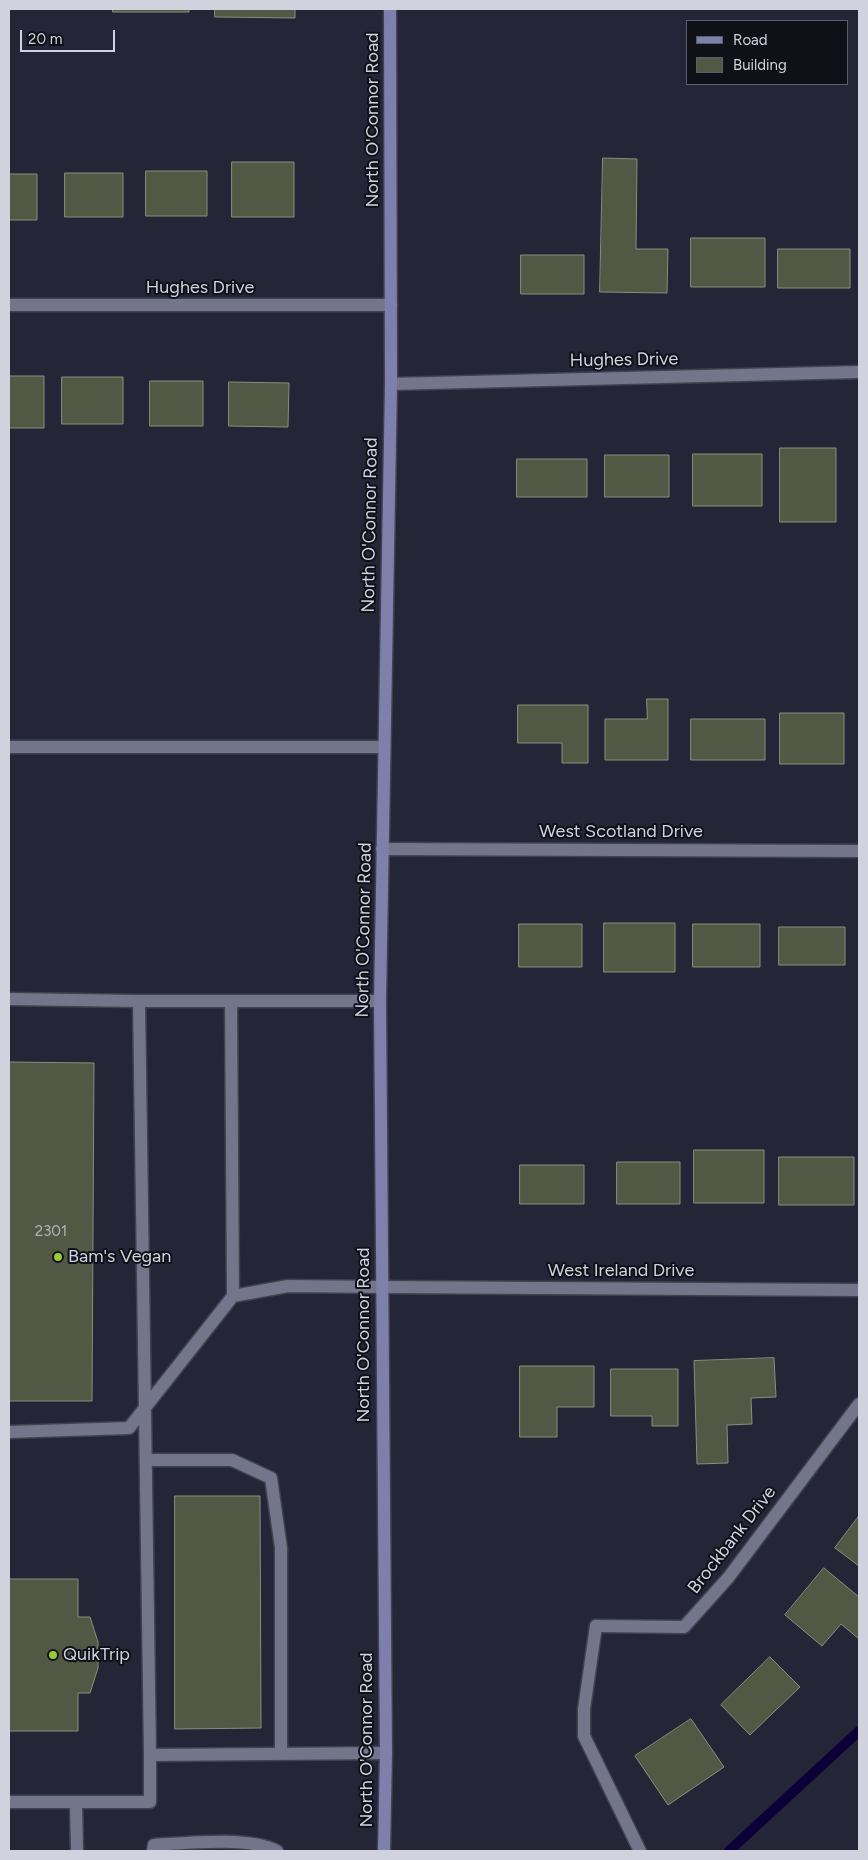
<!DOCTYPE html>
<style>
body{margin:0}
#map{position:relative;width:868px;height:1860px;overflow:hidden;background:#242638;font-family:Figtree,sans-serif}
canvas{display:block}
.frame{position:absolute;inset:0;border:10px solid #d1d2de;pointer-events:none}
.legend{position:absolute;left:686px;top:20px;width:162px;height:65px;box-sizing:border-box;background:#0f1018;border:1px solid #5d5e67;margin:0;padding:6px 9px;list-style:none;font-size:15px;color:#d1d2de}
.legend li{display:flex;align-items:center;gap:10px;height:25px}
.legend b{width:25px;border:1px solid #5d5e67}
.scale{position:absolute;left:20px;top:30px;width:95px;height:22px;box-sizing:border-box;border:2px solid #d1d2de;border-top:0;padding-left:6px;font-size:15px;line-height:18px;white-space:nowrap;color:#d1d2de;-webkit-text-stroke:4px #0f1018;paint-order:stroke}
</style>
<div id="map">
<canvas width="868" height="1860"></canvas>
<div class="frame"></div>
<ul class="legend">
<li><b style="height:6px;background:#7e80ac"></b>Road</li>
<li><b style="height:14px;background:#515945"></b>Building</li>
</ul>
<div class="scale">20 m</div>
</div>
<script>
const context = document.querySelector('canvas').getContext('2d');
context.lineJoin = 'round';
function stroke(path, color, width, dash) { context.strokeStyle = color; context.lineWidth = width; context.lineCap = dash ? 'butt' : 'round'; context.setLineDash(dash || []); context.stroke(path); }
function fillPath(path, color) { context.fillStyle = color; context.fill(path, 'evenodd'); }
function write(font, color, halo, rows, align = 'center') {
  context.font = font + ' Figtree,sans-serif'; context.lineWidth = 4; context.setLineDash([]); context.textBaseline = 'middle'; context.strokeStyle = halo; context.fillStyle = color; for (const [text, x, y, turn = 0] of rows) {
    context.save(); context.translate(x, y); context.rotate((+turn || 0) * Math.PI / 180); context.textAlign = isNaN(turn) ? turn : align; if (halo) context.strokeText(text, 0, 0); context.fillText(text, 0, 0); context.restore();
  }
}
const stream = new Path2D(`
 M 729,1851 L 859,1731`);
const building = new Path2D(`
 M 113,9 L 189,9 L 189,12 L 113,12 Z
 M 215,9 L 295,9 L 295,18 L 215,17 Z
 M 603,158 L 637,159 L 636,249 L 668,249 L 667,293 L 600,292 Z
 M 232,162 L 294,162 L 294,217 L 232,217 Z
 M 146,171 L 207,171 L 207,216 L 146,216 Z
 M 65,173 L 123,173 L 123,217 L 65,217 Z
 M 9,174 L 37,174 L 37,220 L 9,220 Z
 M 691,238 L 765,238 L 765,287 L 691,287 Z
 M 778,249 L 850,249 L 850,288 L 778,288 Z
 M 521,255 L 584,255 L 584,294 L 521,294 Z
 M 9,376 L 44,376 L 44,428 L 9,428 Z
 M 62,377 L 123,377 L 123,424 L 62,424 Z
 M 150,381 L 203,381 L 203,426 L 150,426 Z
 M 229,382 L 289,383 L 288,427 L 229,426 Z
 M 780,448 L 836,448 L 836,522 L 780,522 Z
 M 693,454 L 762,454 L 762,506 L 693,506 Z
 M 605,455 L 669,455 L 669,497 L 605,497 Z
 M 517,459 L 587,459 L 587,497 L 517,497 Z
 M 647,699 L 668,699 L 668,760 L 605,760 L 605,719 L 647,719 Z
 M 518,705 L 588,705 L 588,763 L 562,763 L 562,743 L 518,743 Z
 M 780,713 L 844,713 L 844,764 L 780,764 Z
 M 691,719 L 765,719 L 765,760 L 691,760 Z
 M 604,923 L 675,923 L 675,972 L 604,972 Z
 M 519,924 L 582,924 L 582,967 L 519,967 Z
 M 693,924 L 760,924 L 760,967 L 693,967 Z
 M 779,927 L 845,927 L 845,965 L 779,965 Z
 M 9,1062 L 94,1063 L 92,1401 L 9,1401 Z
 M 694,1150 L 764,1150 L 764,1203 L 694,1203 Z
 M 779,1157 L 854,1157 L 854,1205 L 779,1205 Z
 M 617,1162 L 680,1162 L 680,1204 L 617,1204 Z
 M 520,1165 L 584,1165 L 584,1204 L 520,1204 Z
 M 774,1358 L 776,1397 L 751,1398 L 752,1424 L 727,1425 L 728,1463 L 697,1464 L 694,1361 Z
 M 520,1366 L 594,1366 L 594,1407 L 557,1407 L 557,1437 L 520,1437 Z
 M 611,1369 L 678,1369 L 678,1426 L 652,1426 L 652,1416 L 611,1416 Z
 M 175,1496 L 260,1496 L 261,1728 L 175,1729 Z
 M 859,1516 L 859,1566 L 835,1548 Z
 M 824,1568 L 859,1597 L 859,1639 L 841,1624 L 822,1646 L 785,1615 Z
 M 9,1579 L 78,1579 L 78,1617 L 90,1617 L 98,1642 L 98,1668 L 90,1693 L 78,1693 L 78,1731 L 9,1731 Z
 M 770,1657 L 800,1687 L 750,1735 L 721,1705 Z
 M 691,1719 L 724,1767 L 668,1805 L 635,1756 Z`);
const lane = new Path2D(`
 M 9,747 L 383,747
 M 9,999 L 139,1001
 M 231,1001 L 233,1296
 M 9,1432 L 129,1428 L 233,1296 L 288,1286 L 382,1287
 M 146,1460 L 232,1460 L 271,1478 L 281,1548 L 281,1754
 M 596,1626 L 584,1709 L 584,1736 L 640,1851
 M 150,1755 L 139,1001 L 380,1001
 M 9,1802 L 150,1802 L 150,1755 L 386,1753
 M 76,1802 L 77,1851
 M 153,1851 L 154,1845 C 186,1843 249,1836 277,1851`);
const street = new Path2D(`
 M 9,305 L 391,305
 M 391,384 L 859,372
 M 382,849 L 859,851
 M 382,1287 L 859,1290
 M 596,1626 L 684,1627 L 728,1578 L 859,1404`);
const secondary = new Path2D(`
 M 384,1851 L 386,1753 L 380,1001 L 391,384 L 390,9`);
const markers = [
 [58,1257,5,"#9bcb33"],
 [53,1655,5,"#9bcb33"]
];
const numberNames = [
 ["2301",51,1232]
];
const streetNames = [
 ["North O'Connor Road",373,120,-90],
 ["Hughes Drive",200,288],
 ["Hughes Drive",624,360,-1],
 ["North O'Connor Road",370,525,-89],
 ["West Scotland Drive",621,832],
 ["North O'Connor Road",364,930,-89],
 ["West Ireland Drive",621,1271],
 ["North O'Connor Road",364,1335,-90],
 ["Brockbank Drive",732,1540,-52],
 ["North O'Connor Road",367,1740,-90]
];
const poiNames = [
 ["Bam's Vegan",68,1257],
 ["QuikTrip",63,1655]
];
stroke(stream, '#0d0039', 10);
fillPath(building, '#515945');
stroke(building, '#87907b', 1);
stroke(lane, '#414151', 15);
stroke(street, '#414151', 15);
stroke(secondary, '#414151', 15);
stroke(lane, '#73758b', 12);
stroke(street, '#73758b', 12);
stroke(secondary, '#7e80ac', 12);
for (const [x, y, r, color] of markers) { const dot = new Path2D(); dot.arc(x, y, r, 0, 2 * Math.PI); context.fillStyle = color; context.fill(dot); stroke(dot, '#0f1018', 2); }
write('15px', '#b1b4b8', null, numberNames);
write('18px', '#d1d2de', '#0f1018', streetNames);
write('18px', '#d1d2de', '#0f1018', poiNames, 'left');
</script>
